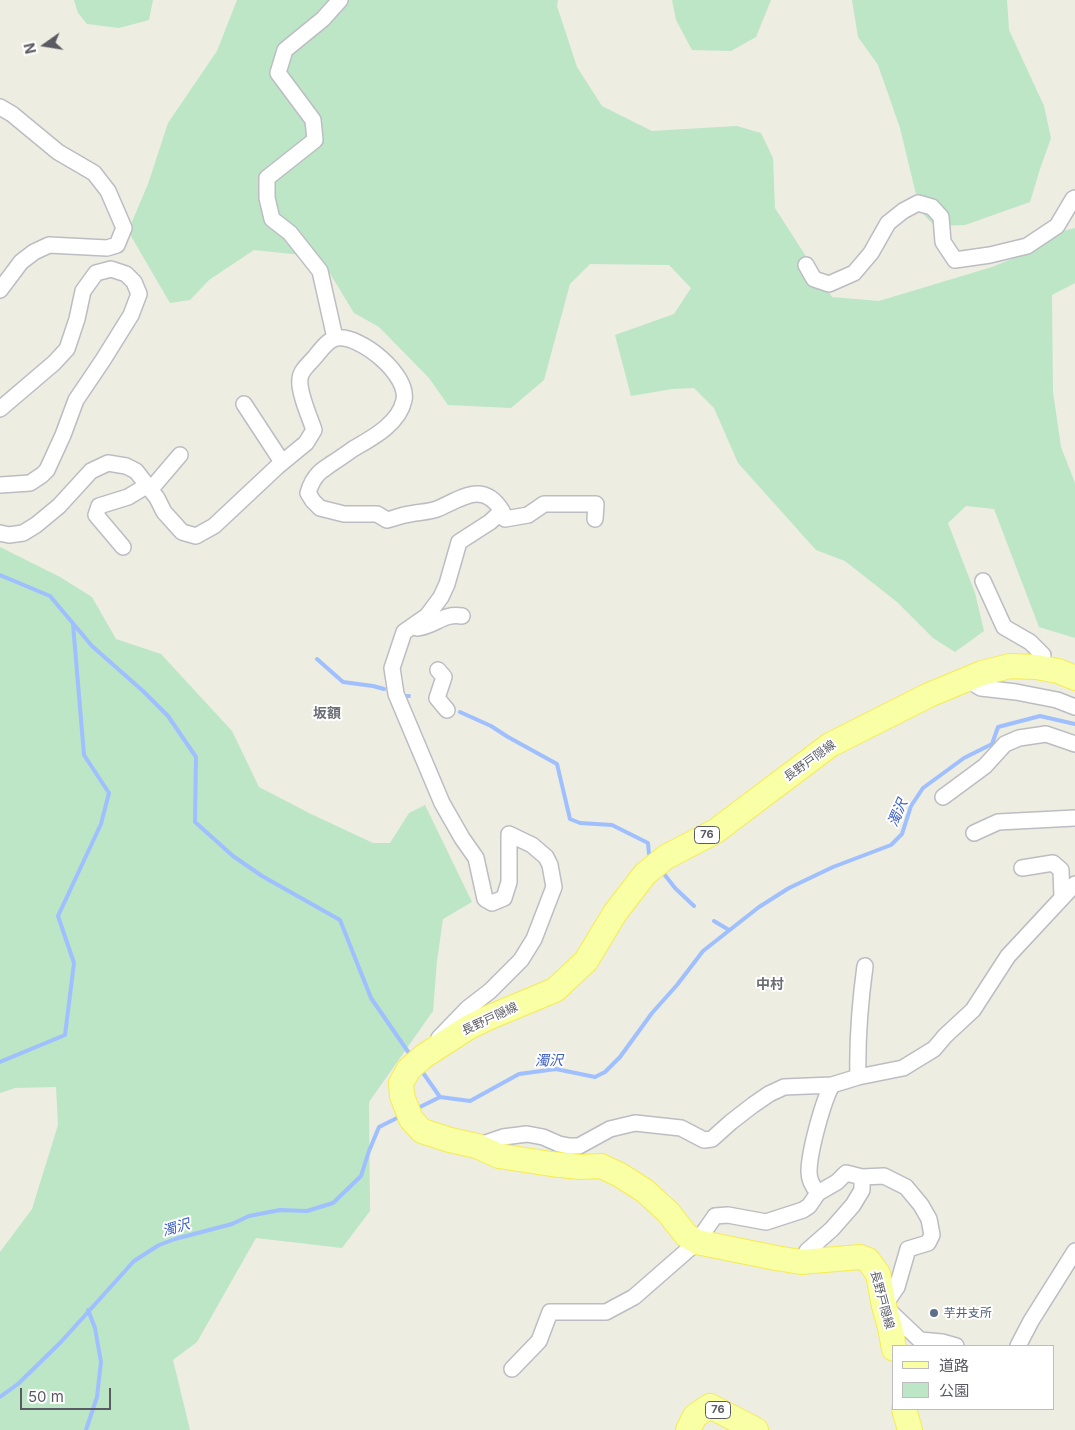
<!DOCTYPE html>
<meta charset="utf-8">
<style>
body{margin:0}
#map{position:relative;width:1075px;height:1430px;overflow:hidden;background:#edede1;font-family:Inter,"Noto Sans JP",sans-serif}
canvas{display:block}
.legend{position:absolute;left:892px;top:1345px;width:162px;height:65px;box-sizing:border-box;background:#fff;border:1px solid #bdbdc0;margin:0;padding:6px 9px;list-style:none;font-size:15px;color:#5a5b62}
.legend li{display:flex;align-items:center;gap:10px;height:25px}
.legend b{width:25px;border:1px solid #bdbdc0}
.north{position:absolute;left:20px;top:20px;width:50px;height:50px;-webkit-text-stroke:4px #fff;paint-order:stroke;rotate:257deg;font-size:14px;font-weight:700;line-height:20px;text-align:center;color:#5a5b62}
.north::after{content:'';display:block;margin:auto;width:18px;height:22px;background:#5a5b62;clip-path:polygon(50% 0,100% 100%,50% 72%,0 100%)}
.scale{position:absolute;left:20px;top:1388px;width:91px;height:22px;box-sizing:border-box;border:2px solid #5a5b62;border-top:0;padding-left:6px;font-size:15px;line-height:18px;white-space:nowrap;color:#5a5b62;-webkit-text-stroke:4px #fff;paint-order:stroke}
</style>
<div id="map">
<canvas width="1075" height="1430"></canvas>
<ul class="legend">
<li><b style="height:6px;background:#f9ffa4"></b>道路</li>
<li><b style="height:14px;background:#bce6c6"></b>公園</li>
</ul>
<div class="north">N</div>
<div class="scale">50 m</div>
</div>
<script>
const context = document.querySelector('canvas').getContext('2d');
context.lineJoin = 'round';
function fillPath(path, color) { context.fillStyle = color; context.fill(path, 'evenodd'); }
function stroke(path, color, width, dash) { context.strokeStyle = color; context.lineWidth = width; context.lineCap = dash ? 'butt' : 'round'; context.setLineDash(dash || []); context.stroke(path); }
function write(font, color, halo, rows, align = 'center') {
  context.font = font + ' Inter,"Noto Sans JP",sans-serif'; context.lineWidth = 4; context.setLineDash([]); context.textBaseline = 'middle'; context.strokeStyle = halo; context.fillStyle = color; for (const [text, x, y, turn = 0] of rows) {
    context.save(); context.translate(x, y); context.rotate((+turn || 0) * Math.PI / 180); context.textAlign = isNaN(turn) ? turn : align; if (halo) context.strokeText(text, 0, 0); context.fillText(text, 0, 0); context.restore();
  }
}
const green = new Path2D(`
 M 74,0 L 153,0 L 149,20 L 119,28 L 87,24 L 78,13 Z
 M 237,0 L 558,0 L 557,6 L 577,67 L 602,106 L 652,131 L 737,126 L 761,133 L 773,158 L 775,208 L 832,297 L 879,301 L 992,267 L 1036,249 L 1063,231 L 1075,228 L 1075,283 L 1052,295 L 1053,392 L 1061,447 L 1075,483 L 1075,638 L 1039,627 L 994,509 L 966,506 L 948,523 L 975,593 L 984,631 L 955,652 L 933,638 L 897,602 L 845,561 L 816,550 L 738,463 L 714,408 L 694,388 L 672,389 L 631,396 L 615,335 L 674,314 L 691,288 L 669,265 L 590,264 L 570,284 L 544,380 L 511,408 L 448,405 L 429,378 L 379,327 L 354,313 L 320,257 L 254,250 L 209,280 L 190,300 L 170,303 L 128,231 L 148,184 L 168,123 L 217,51 Z
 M 672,0 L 771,0 L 756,37 L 731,51 L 692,50 L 676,20 Z
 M 852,0 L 1007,0 L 1009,30 L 1044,106 L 1051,138 L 1040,169 L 1030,202 L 965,225 L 935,226 L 920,211 L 900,128 L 878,65 L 858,37 Z
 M 0,547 L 60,577 L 92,597 L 116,639 L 161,654 L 232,731 L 259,787 L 311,814 L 373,843 L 390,843 L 409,813 L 425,805 L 472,902 L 443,919 L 437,961 L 433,1011 L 369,1102 L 370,1211 L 342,1248 L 256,1238 L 197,1342 L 173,1360 L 190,1430 L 0,1430 L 0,1252 L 32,1209 L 58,1125 L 56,1087 L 15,1088 L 0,1093 Z`);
const stream = new Path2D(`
 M 0,575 L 50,596 L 92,646 L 143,691 L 168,716 L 196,757 L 195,822 L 233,856 L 262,876 L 340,920 L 371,998 L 411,1056
 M 317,659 L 343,682 L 373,686 L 384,689
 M 407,696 L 409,696
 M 460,712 L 491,726 L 508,737 L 557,764 L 570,819 L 580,823 L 612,825 L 648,843 L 649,854 L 651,857
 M 661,870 L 675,888 L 694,906
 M 714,921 L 729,930
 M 0,1062 L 65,1035 L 74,963 L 58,916 L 101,824 L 109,793 L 84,755 L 73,624
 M 421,1070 L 440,1097
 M 416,1109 L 440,1097 L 470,1101 L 519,1074 L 556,1069 L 595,1077 L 605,1072 L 620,1057 L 652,1013 L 677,985 L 703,951 L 759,907 L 789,888 L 833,867 L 891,845 L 902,834 L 911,806 L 923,788 L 964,758 L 992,744 L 998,727 L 1040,716 L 1075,724
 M 0,1397 L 18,1384 L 61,1342 L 134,1261 L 159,1245 L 175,1239 L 232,1224 L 249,1216 L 280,1210 L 307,1211 L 333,1203 L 361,1176 L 369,1151 L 379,1127 L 401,1116
 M 86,1430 L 97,1397 L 101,1362 L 95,1328 L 88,1310`);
const street = new Path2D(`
 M 0,107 L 12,114 L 58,152 L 94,173 L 108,191 L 124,228 L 117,245 L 107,248 L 49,245 L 34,252 L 21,262 L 0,290
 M 806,265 L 814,279 L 829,284 L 854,273 L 871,253 L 888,223 L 903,211 L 918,203 L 932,207 L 941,217 L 943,242 L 955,260 L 990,255 L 1027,246 L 1057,226 L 1073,199 L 1075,198
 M 335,338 L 320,271 L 290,233 L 272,219 L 267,198 L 267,178 L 315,140 L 313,120 L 278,73 L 285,50 L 323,19 L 340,0
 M 244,404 L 282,462
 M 0,409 L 54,363 L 67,349 L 77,319 L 83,291 L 96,273 L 111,269 L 126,274 L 134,282 L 139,294 L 131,315 L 103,360 L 76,400 L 63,435 L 47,470 L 42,475 L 30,483 L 0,485
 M 151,489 L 180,455
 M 502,511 L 505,519 L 528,515 L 544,504 L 596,504 L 595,519
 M 0,533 L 9,535 L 23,533 L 36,525 L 59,506 L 91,471 L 108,463 L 126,466 L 136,471 L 157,498 L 164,512 L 182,532 L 196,536 L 214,526 L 278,466 L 306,443 L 314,430 C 310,418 298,391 300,379 C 300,371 310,363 315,357 C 320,351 328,339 337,338 C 361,335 409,375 404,400 C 399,424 372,438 353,449 C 346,454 339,459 331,464 C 327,467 322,470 319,473 C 313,479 310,486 308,493 L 313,501 L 320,508 L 344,514 L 377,514 L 387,520 C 395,518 402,515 410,514 C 419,512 429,512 437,509 C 461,499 483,480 502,511 L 490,522 L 459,542 L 447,584 L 441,597 L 427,616 L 404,632 L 392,668 L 396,694 L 442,803 L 462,838 L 476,858 L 485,899 L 492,903 L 504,898 L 509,882 L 509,834 L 532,845 L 546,857 L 550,865 L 554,887 L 534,939 L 521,960 L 490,991 L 468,1008 L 439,1038
 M 123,547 L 96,515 L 99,506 L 128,497 L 148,485
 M 983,581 L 1004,627 L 1030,642 L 1043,655
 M 417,628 C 436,626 442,613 462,616
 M 438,670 L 444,677 L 437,698 L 447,710
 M 966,679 L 981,688 L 1016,692 L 1057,700 L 1075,707
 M 943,797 L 985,766 L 1005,744 L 1019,738 L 1046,734 L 1075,744
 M 974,833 L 998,822 L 1075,818
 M 1022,868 L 1053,863 L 1061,870 L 1062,898
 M 858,1077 C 857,1040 860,1003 865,966
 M 832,1085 C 823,1101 809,1152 809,1172 C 809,1180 813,1187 818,1193 L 837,1182 L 846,1173 L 862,1177 L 884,1176 L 906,1187 L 921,1205 L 929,1219 L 932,1235 L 928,1243 L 908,1249 L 897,1287 L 884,1306 L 920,1340 L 942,1342 L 956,1346
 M 477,1146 L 503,1137 L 527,1134 L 543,1137 L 559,1144 L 569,1146 L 579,1146 L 610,1129 L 635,1123 L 681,1128 L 704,1140 L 712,1139 L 731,1122 L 753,1105 L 769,1094 L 784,1087 L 832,1085 L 858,1077 L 903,1068 L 934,1049 L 945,1036 L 973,1010 L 1008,956 L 1075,884
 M 801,1262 L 807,1251 L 832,1229 L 853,1205 L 862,1190 L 862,1177
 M 1018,1346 L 1031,1321 L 1075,1251
 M 512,1369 L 539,1341 L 550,1312 L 606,1312 L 634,1297 L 697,1242 L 715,1216 L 728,1215 L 766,1222 L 803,1210 L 809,1206 L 818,1193`);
const primary = new Path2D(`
 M 894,1349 L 890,1327 L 884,1306 L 878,1274 L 868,1260 L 860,1257 L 801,1262 L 776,1258 L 697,1242 L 686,1235 L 668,1212 L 645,1191 L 620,1175 L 601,1166 L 580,1167 L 551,1164 L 499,1156 L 477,1146 L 450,1140 L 422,1131 L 411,1119 L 402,1096 L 401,1083 L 409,1069 L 424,1056 L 469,1027 L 490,1017 L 555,990 L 586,961 L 615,913 L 645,874 L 666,857 L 716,831 L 733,818 L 830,745 L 929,695 L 982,673 L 1010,666 L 1036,667 L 1058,671 L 1075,678
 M 904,1409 L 910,1430
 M 688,1430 L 695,1416 L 710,1406 L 756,1430`);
const markers = [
 [934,1313,5,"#5c6f8a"]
];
const shields = [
 [707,835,25],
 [718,1410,25]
];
const shieldNames = [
 ["76",707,835],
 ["76",718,1410]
];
const streetNames = [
 ["長野戸隠線",810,761,-36],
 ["長野戸隠線",490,1019,-25],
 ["長野戸隠線",882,1300,75]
];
const serviceNames = [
 ["芋井支所",944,1313]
];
const neighbourhoodNames = [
 ["坂額",327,714],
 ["中村",770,985]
];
const waterNames = [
 ["濁沢",898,813,-66],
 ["濁沢",549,1061,-1],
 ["濁沢",176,1228,-16]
];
fillPath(green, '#bce6c6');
stroke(stream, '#9fbfff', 4);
stroke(street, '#bcbdc3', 18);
stroke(primary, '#f5ec52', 26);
stroke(street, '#fff', 15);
stroke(primary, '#f9ffa4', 24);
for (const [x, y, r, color] of markers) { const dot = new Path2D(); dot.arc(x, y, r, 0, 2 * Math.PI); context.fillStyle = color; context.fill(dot); stroke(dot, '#fff', 2); }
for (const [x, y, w] of shields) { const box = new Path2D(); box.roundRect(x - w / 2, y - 8.5, w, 17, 4); context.fillStyle = '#fff'; context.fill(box); stroke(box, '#5a5b62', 1); }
write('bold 11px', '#5a5b62', null, shieldNames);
write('12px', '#5a5b62', '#fff', streetNames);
write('12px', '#4e5e75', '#fff', serviceNames, 'left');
write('bold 14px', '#6a6d74', '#fff', neighbourhoodNames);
write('italic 14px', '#3f61c5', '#fff', waterNames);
</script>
